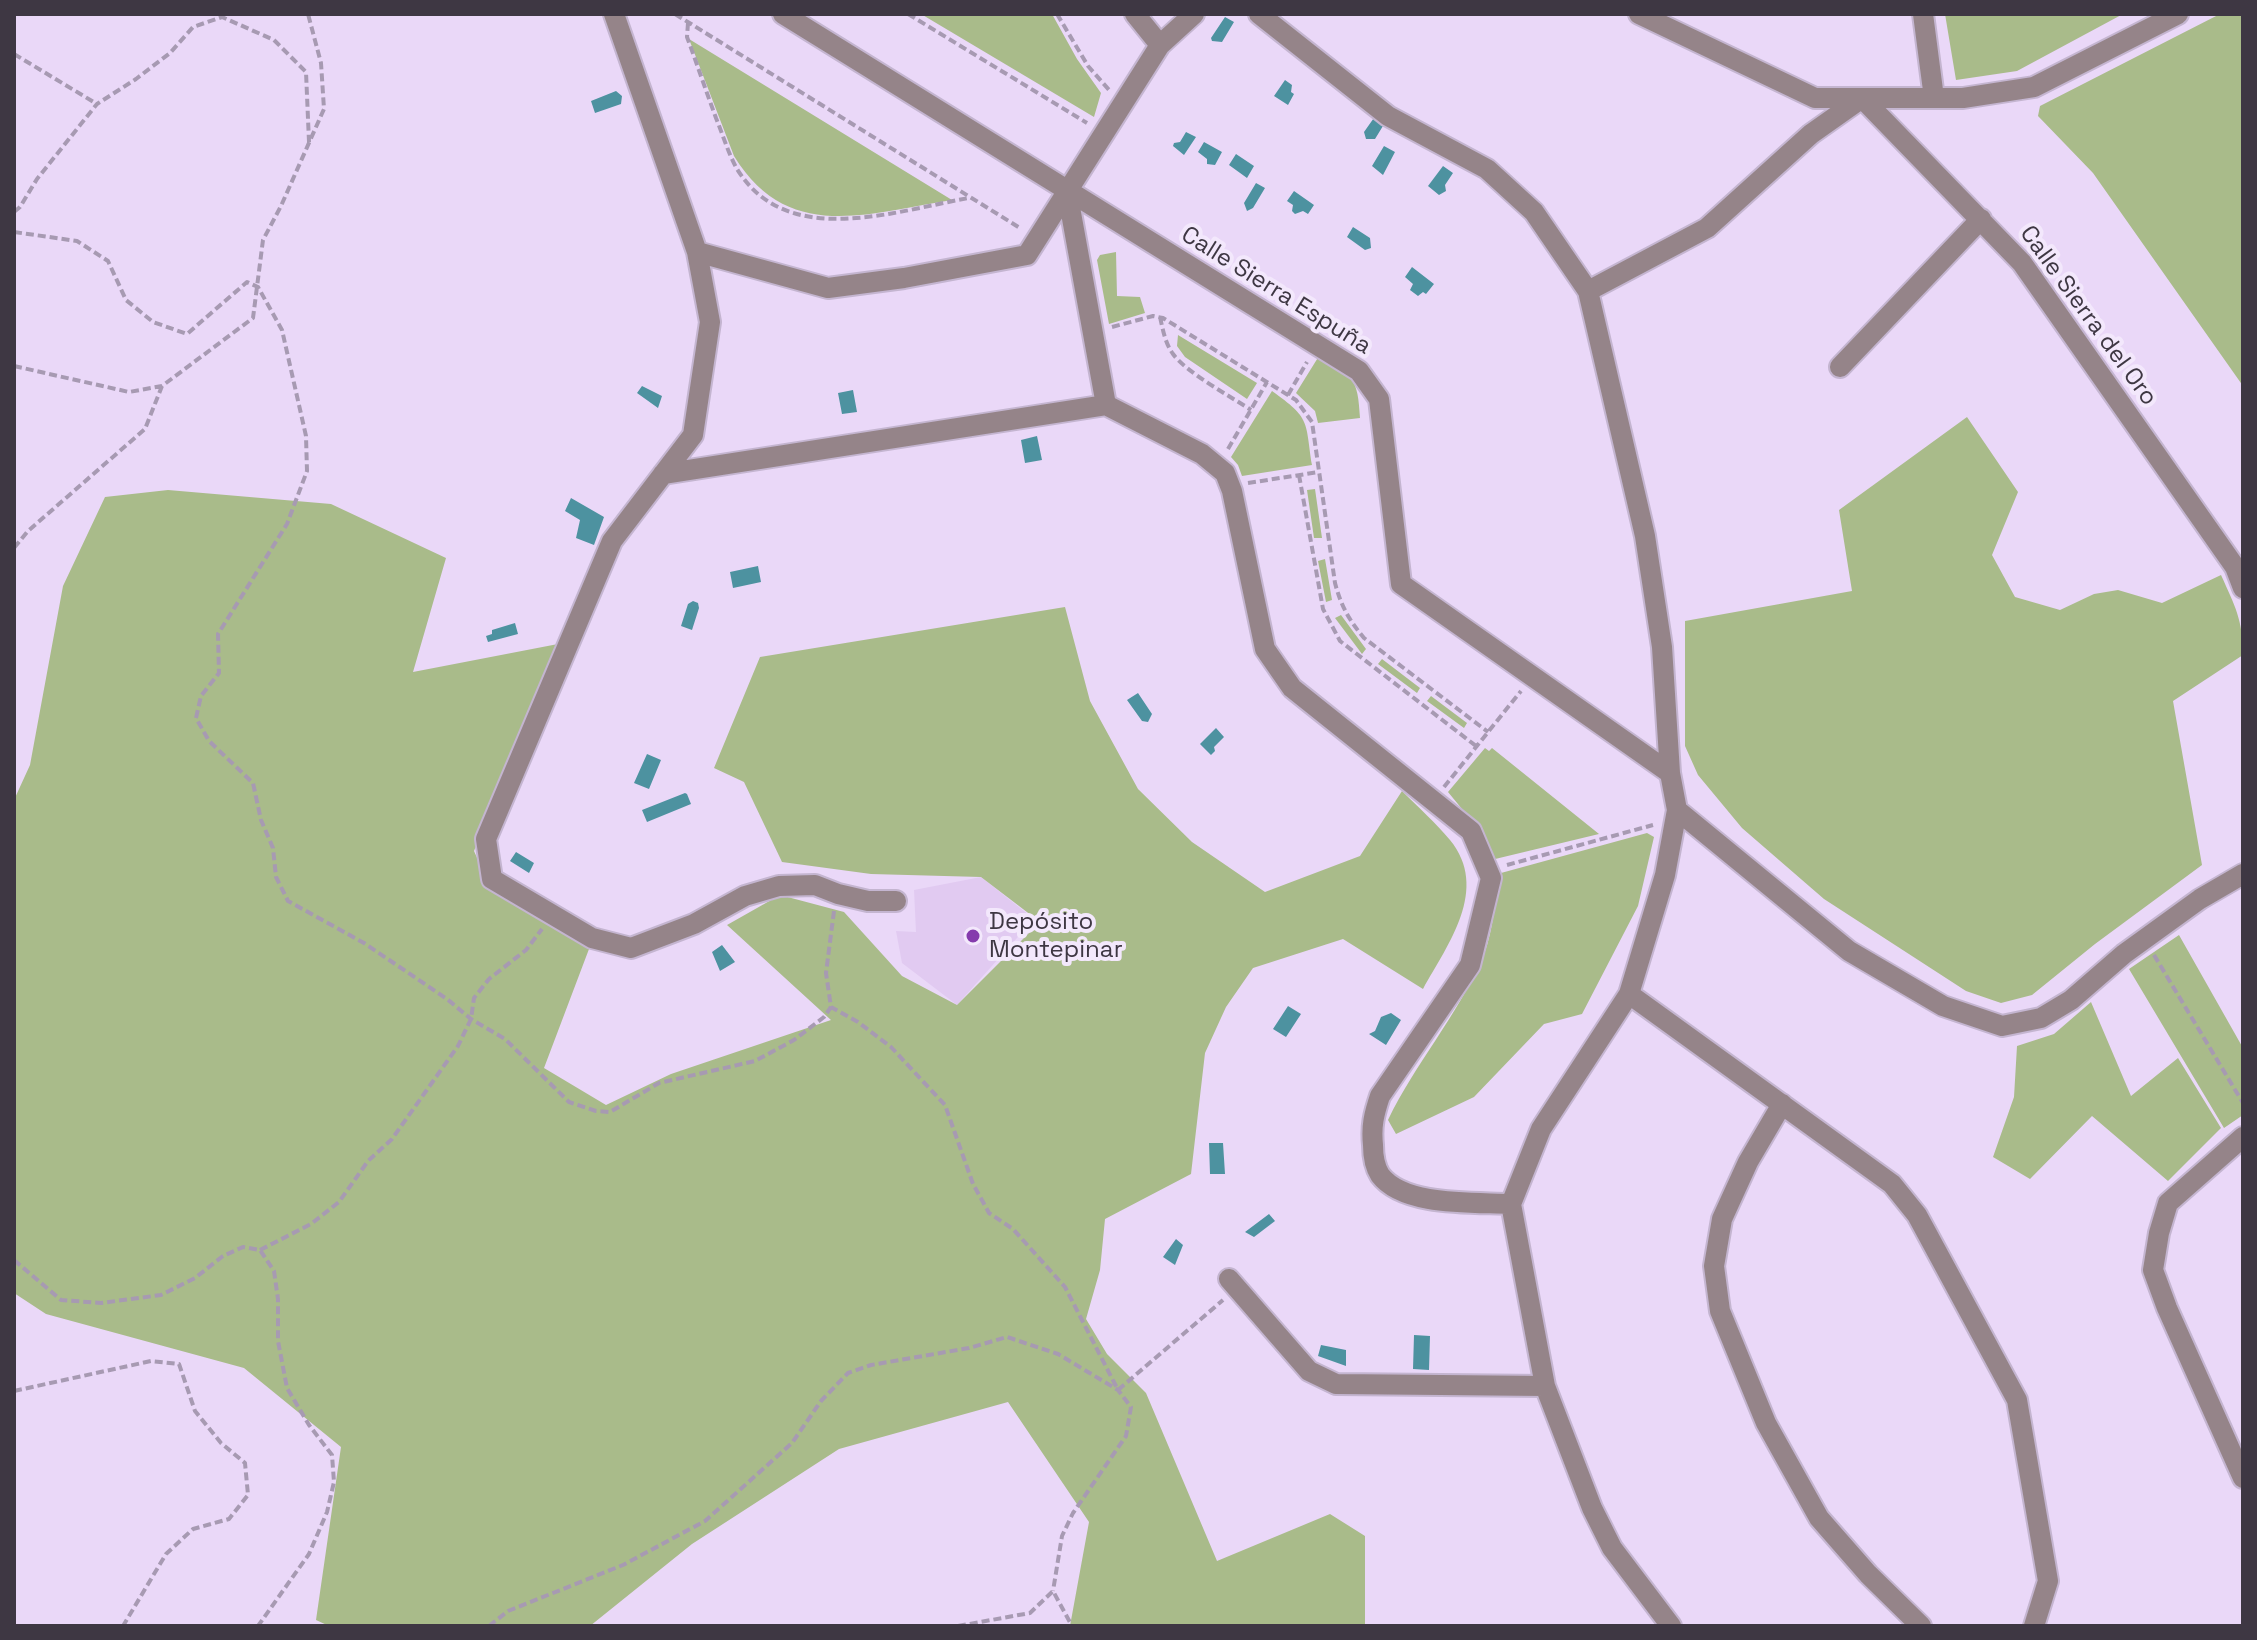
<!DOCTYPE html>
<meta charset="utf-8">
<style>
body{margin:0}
#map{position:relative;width:2257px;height:1640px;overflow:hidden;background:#ead8f8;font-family:"Space Grotesk",sans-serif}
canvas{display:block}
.frame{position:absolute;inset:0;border:16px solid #3e3743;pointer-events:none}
</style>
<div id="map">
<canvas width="2257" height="1640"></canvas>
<div class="frame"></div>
</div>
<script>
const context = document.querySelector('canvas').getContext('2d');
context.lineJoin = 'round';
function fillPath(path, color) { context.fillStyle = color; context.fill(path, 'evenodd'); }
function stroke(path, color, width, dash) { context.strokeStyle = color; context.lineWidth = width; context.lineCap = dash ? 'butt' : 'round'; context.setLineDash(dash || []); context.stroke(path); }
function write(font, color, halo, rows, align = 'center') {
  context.font = font + ' "Space Grotesk",sans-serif'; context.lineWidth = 8; context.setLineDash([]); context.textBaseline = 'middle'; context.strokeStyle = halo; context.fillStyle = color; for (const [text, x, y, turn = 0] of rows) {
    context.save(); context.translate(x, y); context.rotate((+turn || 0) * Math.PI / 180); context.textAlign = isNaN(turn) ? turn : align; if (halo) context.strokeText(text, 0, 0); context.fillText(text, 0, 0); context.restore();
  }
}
const built = new Path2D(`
 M 981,877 L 1034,919 L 957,1005 L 902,963 L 896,931 L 916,932 L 914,890 Z`);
const green = new Path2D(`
 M 921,14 L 1052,14 L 1077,59 L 1101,93 L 1094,117 Z
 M 1945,14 L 2123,14 L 2017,71 L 1956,80 Z
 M 2220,14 L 2243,14 L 2243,386 L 2093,173 L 2038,116 L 2040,106 Z
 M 689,39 L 952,200 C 868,213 788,244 734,156 Z
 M 1116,252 L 1117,296 L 1140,297 L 1145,313 L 1109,324 L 1097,260 L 1100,255 Z
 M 1178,335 L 1257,383 L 1247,399 L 1185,357 L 1177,346 Z
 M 1319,356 C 1353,375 1358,378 1360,418 L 1318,423 L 1315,411 L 1296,393 Z
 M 1272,391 C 1311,419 1305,420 1312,465 L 1242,476 L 1238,465 L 1231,457 Z
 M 1967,417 L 2018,492 L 1992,555 L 2015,597 L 2060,610 L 2094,594 L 2118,590 L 2162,603 L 2221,575 C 2235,606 2243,620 2243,655 L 2173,701 L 2202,865 L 2095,944 L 2032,995 L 2001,1003 L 1966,991 L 1824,899 L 1742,828 L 1698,775 L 1685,746 L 1685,621 L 1852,591 L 1839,510 Z
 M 1315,489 L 1322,538 L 1314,538 L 1307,490 Z
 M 168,490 L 331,504 L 446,558 L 413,672 L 558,644 L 474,851 L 491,889 L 589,949 L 544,1068 L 606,1105 L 671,1074 L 831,1020 L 727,925 L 780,895 L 844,912 L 902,976 L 957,1005 L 1040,922 L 981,877 L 871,874 L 782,862 L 744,782 L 714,768 L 760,657 L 1065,607 L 1090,701 L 1138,789 L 1192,842 L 1265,892 L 1360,856 L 1402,791 C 1418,807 1436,823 1450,840 C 1490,889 1448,944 1423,989 L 1343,939 L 1253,968 L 1226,1007 L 1205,1053 L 1191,1174 L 1105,1219 L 1100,1270 L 1086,1319 L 1107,1354 L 1146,1393 L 1217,1561 L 1330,1514 L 1365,1536 L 1365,1626 L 1070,1626 L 1089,1522 L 1008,1402 L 839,1449 L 692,1544 L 590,1626 L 329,1626 L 316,1620 L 341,1447 L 244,1368 L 46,1314 L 14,1293 L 14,800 L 30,765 L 63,586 L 105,497 Z
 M 1325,559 L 1332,600 L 1326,602 L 1318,561 Z
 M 1341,615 L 1366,649 L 1362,654 L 1335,618 Z
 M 1382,659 L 1420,688 L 1417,693 L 1378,664 Z
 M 1431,696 L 1467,723 L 1464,728 L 1427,701 Z
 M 1485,748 L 1489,751 L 1492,748 L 1599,834 L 1491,860 L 1481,832 L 1448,792 Z
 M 1647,833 L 1654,837 L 1638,906 L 1582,1014 L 1544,1024 L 1474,1097 L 1396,1134 L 1388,1120 C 1415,1064 1457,1016 1482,959 C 1493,935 1495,899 1501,873 Z
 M 2179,935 L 2243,1048 L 2243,1115 L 2224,1128 L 2129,969 Z
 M 2091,1002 L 2131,1096 L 2178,1058 L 2221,1128 L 2168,1181 L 2092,1116 L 2030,1179 L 1993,1157 L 2014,1097 L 2017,1046 L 2054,1034 Z`);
const water = new Path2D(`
 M 1225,17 L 1234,22 L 1222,42 L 1212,41 L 1211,38 Z
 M 1285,80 L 1292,85 L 1291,92 L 1294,94 L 1288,105 L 1274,96 Z
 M 616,91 L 622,96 L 621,104 L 595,113 L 591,101 Z
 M 1376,115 L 1386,121 L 1375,139 L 1366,139 L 1364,132 Z
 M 1186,132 L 1196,137 L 1184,155 L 1173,146 L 1174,143 L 1180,142 Z
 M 1204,142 L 1222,152 L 1215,165 L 1207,164 L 1207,159 L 1198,152 Z
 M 1384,146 L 1395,152 L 1383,175 L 1372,166 Z
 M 1236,154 L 1254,166 L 1247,178 L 1229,165 Z
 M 1443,166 L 1453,173 L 1445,185 L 1446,191 L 1439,195 L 1428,186 Z
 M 1256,183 L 1265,188 L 1253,208 L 1247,211 L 1244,203 Z
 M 1294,191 L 1314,205 L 1308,214 L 1303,211 L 1295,214 L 1292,211 L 1293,205 L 1287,201 Z
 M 1353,227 L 1370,238 L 1371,248 L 1365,250 L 1347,237 Z
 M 1412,267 L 1434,284 L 1426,294 L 1423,292 L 1418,296 L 1410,290 L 1413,284 L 1405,277 Z
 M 642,386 L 662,396 L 658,408 L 637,393 Z
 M 853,390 L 857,412 L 842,414 L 838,393 Z
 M 1037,436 L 1042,460 L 1025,463 L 1021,440 Z
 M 571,498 L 604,517 L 594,545 L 576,538 L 580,520 L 565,511 Z
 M 758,566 L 761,582 L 733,588 L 730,572 Z
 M 693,601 L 698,603 L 699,608 L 692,630 L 681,626 L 688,604 Z
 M 515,623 L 518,634 L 488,642 L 486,636 L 492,634 L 492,630 Z
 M 1138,693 L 1152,714 L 1148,722 L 1142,721 L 1127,700 Z
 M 1216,728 L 1224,737 L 1214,747 L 1215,751 L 1211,755 L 1200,744 Z
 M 647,754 L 661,760 L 649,789 L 634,783 Z
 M 685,793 L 687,794 L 691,804 L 647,822 L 642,810 Z
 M 516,852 L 534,863 L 529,873 L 510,861 Z
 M 722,945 L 735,962 L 720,971 L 712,952 Z
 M 1288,1006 L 1301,1014 L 1286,1037 L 1273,1029 Z
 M 1391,1013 L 1401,1020 L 1386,1045 L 1369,1034 L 1375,1031 L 1381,1017 Z
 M 1209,1143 L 1223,1143 L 1225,1174 L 1210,1174 Z
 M 1269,1214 L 1275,1221 L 1254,1237 L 1245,1232 Z
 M 1176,1239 L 1183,1245 L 1175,1265 L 1163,1257 Z
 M 1414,1335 L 1430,1336 L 1429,1370 L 1413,1369 Z
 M 1321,1345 L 1346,1350 L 1346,1366 L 1318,1356 Z`);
const path = new Path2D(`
 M 675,14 L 1020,228
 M 908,14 L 1087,123
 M 1057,14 L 1088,66 L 1110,91
 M 688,23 L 687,37 C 697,64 706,91 716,118 C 723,135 728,153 737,169 C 787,250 894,211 969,198
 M 14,54 L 97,104
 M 14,212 L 20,207 L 37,179 L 97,104 L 136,79 L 170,53 L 193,27 L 222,17 L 274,40 L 306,72 L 309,142
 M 14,232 L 77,241 L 108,261 L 126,300 L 153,322 L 187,334 L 247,282 L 258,287 L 282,330 L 306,436 L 307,471 L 287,524 L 218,634 L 219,673 L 201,696 L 196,718 L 209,741 L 253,783 L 261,820 L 273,848 L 276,877 L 288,901 L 364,943 L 447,999 L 471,1019 L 505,1039 L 569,1102 L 596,1111 L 610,1112 L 659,1083 L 755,1061 L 794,1040 L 824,1017 L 831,1007
 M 1160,317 C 1163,330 1165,343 1173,354 C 1187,373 1230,396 1251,410
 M 1112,327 L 1153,316 L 1163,318 L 1296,400 L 1312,422 L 1335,583 C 1341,606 1349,620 1364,638 L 1488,732
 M 14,366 L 129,392 L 162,386 L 253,318 L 263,240 L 281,206 L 324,109 L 321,63 L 308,14
 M 1288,395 L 1307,362
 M 1228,449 L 1267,382
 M 1299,475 L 1323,609 L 1340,641 L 1476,746
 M 1248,483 L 1319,472
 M 14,548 L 28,531 L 145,429 L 162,386
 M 1444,787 L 1521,691
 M 1507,865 L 1653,825
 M 834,911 L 826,973 L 831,1007 L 858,1022 L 891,1047 L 945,1105 L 973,1184 L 989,1213 L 1013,1229 L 1065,1287 L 1118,1390 L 1223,1300
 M 2154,955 L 2243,1103
 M 260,1250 L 311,1224 L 339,1202 L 368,1161 L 392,1139 L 458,1046 L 471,1019 L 474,998 L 489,979 L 526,950 L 542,929
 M 14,1260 L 61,1300 L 101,1303 L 161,1295 L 195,1278 L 223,1256 L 243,1247 L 260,1250 L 274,1271 L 278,1299 L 278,1341 L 287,1388 L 309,1425 L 332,1455 L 334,1482 L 327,1512 L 309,1554 L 258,1626
 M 14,1391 L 151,1361 L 179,1364 L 195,1411 L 221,1443 L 245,1463 L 248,1495 L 229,1519 L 193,1529 L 166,1554 L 123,1626
 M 489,1626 L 508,1611 L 623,1565 L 705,1521 L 792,1443 L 821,1401 L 848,1373 L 871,1365 L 969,1348 L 1007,1337 L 1058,1354 L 1118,1390 L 1131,1407 L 1126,1436 L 1073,1513 L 1062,1536 L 1053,1591
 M 958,1626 L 1030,1613 L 1053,1591 L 1072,1626`);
const minor = new Path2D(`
 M 614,14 L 697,252 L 710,322 L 693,435 L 612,541 L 486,839 L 492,879 L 592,938 L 631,948 L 694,924 L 745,896 L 779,886 L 815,885 L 838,894 L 868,901 L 896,901
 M 783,14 L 1359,371 L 1379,399 L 1401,584 L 1670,773
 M 1135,14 L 1160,45
 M 1259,14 L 1388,116 L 1487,169 L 1534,212 L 1588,291 L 1645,536 L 1662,647 L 1670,773 L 1677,810 L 1665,875 L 1629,994 L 1541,1129 L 1511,1204 L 1545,1386 L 1592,1508 L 1612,1548 L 1671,1626
 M 1639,14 L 1815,98 L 1963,98 L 2034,87 L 2178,14
 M 1923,14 L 1934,98
 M 1067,191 L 1106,405
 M 697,252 L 828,288 L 904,278 L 1027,255 L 1160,45 L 1194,14
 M 1588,291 L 1707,228 L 1811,134 L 1862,98 L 2022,263 L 2235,567 L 2243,588
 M 1840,367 L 1981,219
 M 663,474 L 1106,405 L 1202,454 L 1225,473 L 1232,491 L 1265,649 L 1292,688 L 1471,831 L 1491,878 L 1470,965 L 1380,1096 C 1374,1114 1371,1126 1373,1145 C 1373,1154 1375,1167 1380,1175 C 1404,1207 1475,1202 1511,1204
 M 1677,810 L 1849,951 L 1943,1006 L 2002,1026 L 2041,1018 L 2071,1000 L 2124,954 L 2200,899 L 2243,874
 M 1629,994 L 1892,1184 L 1917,1215 L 2017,1400 L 2048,1581 L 2034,1626
 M 1782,1104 L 1748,1162 L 1722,1219 L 1714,1266 L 1720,1311 L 1766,1423 L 1819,1518 L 1868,1574 L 1921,1626
 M 2243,1137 L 2168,1203 L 2159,1233 L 2153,1270 L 2167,1308 L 2243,1478
 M 1229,1279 L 1309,1371 L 1336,1384 L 1545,1386`);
const markers = [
 [973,936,8,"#853bad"]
];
const streetNames = [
 ["Calle Sierra Espuña",1276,291,32],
 ["Calle Sierra del Oro",2088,316,54]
];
const poiNames = [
 ["Depósito",989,922],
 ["Montepinar",989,950]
];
fillPath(built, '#e1caf1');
fillPath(green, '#a9bb8a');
fillPath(water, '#4d92a0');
stroke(minor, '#c4b5d0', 24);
stroke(path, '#a79ab2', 4, [8, 4]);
stroke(minor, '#958489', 20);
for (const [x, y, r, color] of markers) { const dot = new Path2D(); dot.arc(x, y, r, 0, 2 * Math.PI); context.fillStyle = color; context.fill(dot); stroke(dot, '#f3e8fc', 3); }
write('24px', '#3e3743', '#f3e8fc', streetNames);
write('24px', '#3e3743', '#f3e8fc', poiNames, 'left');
</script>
